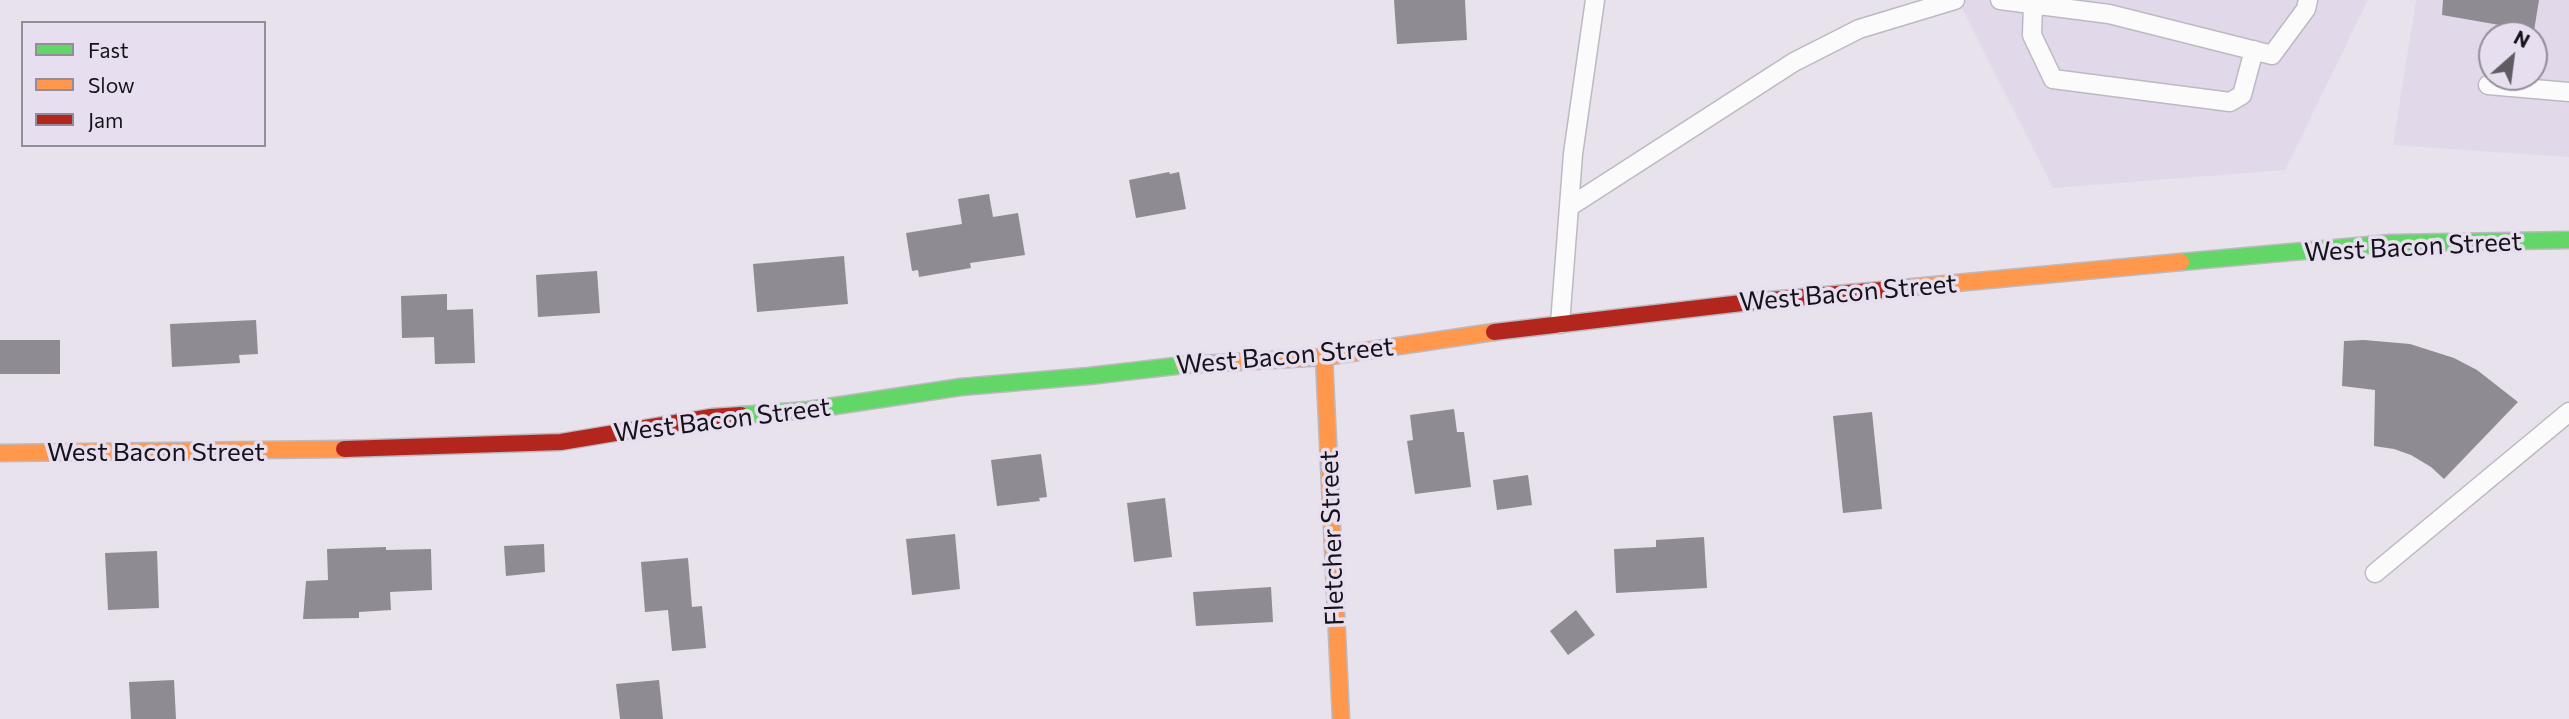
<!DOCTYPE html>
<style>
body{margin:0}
#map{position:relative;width:2569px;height:719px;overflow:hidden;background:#e7e2eb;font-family:Commissioner,sans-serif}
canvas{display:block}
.legend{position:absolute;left:21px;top:21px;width:245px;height:126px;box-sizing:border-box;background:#e7deef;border:2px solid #938c99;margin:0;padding:9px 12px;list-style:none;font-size:21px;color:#151218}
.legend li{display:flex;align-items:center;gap:14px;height:35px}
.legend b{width:35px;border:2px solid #938c99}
.north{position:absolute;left:2478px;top:21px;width:70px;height:70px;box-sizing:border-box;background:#e7deef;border:2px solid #938c99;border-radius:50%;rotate:28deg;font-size:19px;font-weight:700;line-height:28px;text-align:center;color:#151218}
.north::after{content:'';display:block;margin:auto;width:24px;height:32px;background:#5e5b62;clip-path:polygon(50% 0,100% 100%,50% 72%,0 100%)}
</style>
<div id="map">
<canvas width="2569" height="719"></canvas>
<ul class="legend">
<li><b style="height:9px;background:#63d668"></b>Fast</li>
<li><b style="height:9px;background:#ff974d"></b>Slow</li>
<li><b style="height:9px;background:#b3261e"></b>Jam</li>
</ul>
<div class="north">N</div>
</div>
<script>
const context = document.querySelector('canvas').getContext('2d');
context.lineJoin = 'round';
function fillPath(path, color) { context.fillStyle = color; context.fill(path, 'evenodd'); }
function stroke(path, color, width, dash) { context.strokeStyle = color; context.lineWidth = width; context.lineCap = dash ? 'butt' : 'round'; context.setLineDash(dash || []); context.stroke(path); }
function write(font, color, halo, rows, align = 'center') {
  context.font = font + ' Commissioner,sans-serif'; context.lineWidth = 7; context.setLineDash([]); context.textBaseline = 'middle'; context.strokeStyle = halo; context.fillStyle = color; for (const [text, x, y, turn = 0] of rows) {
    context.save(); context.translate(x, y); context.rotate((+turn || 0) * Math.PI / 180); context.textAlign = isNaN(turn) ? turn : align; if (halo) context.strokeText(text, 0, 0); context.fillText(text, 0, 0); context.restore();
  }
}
const built = new Path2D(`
 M 1958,0 L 2368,0 L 2285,170 L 2053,188 Z
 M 2416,0 L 2569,0 L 2569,157 L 2393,145 ZM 2492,35 L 2534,35 L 2534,77 L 2492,77 Z`);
const building = new Path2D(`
 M 1394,0 L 1465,0 L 1467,40 L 1397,44 Z
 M 2443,0 L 2539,0 L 2534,31 L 2442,15 Z
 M 1169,172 L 1170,174 L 1179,172 L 1186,209 L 1136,218 L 1129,180 Z
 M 989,194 L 993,217 L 1018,213 L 1025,255 L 970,263 L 971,268 L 919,277 L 918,270 L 912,271 L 906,233 L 962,224 L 958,199 Z
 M 844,256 L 848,304 L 757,312 L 753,264 Z
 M 597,271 L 600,313 L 538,317 L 536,275 Z
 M 447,294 L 447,310 L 473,309 L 475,363 L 435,364 L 434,337 L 402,338 L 401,296 Z
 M 256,320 L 258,354 L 239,355 L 240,363 L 172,367 L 170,324 Z
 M 0,340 L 60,340 L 60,374 L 0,374 Z
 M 2364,340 L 2410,344 L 2454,358 L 2477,370 L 2518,402 L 2444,479 L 2431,467 L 2411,455 L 2394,449 L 2374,446 L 2375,390 L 2342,386 L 2344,341 Z
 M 1454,409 L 1457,432 L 1464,432 L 1471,487 L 1415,494 L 1407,441 L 1413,440 L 1410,415 Z
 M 1872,412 L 1882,509 L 1843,513 L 1833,416 Z
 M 1041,454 L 1047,497 L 1039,498 L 1040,501 L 997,506 L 991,460 Z
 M 1528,475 L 1532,505 L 1497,510 L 1493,480 Z
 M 1165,498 L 1172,557 L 1134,562 L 1127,503 Z
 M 955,534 L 960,589 L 912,595 L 906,539 Z
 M 1704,537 L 1707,588 L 1616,593 L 1614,549 L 1656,547 L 1656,540 Z
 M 544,544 L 545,572 L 506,576 L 504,546 Z
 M 386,547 L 386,550 L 431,549 L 432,590 L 390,592 L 391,610 L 359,612 L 359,618 L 303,619 L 306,581 L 328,580 L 327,549 Z
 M 157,551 L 159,608 L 108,610 L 105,553 Z
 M 688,558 L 692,607 L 702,606 L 706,648 L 672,651 L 668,610 L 645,612 L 641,562 Z
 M 1271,587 L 1273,622 L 1196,626 L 1193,592 Z
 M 1576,610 L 1595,635 L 1568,655 L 1550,631 Z
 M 174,680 L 176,719 L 131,719 L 129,682 Z
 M 659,680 L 663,719 L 620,719 L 616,684 Z`);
const lane = new Path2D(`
 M 2000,0 L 2109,14 L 2272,55 L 2306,9 L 2308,0
 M 2033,5 L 2032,35 L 2053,79 L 2230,102 L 2242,95 L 2254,50
 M 2488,85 L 2569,92
 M 1569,207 L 1794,62 L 1859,29 L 1955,0
 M 1560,324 L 1573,154 L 1595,0
 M 2375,573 L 2569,412`);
const fast = new Path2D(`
 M 2181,262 L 2391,243 L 2569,240
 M 741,415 L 808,410 L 961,387 L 1089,376 L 1184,365`);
const slow = new Path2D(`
 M 1892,289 L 2181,262
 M 1324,357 L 1341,719
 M 1184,365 L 1324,357 L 1494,332
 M 0,453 L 344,449`);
const jam = new Path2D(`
 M 1494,332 L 1759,301 L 1892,289
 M 344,449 L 561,442 L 711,417 L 741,415`);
const streetNames = [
 ["West Bacon Street",2413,247,-3],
 ["West Bacon Street",1848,293,-5],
 ["West Bacon Street",1285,356,-5],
 ["West Bacon Street",722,420,-7],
 ["West Bacon Street",156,452],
 ["Fletcher Street",1332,538,-92]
];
fillPath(built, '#e1d8e9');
fillPath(building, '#8e8b92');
stroke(lane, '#bdb9c0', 21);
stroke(fast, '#bdb9c0', 19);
stroke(slow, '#bdb9c0', 19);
stroke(jam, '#bdb9c0', 19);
stroke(lane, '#fbfbfc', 18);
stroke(fast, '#63d668', 16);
stroke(slow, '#ff974d', 16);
stroke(jam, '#b3261e', 16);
write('26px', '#151218', '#e7deef', streetNames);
</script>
